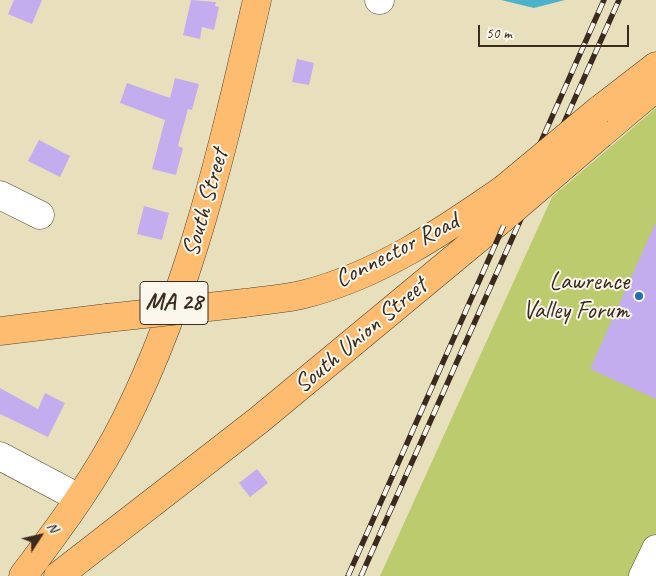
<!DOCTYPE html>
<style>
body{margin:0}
#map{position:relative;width:656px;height:576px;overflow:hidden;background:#e8e0bc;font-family:Caveat,sans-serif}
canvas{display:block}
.north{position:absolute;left:15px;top:511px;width:50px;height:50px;-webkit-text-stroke:4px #fbf7ec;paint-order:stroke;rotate:55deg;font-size:14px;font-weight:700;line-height:20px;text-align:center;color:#3b2a1e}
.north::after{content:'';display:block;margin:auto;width:18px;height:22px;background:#3b2a1e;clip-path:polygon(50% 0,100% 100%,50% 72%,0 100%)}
.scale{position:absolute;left:478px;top:25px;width:151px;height:22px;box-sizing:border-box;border:2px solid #3b2a1e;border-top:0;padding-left:6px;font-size:15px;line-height:18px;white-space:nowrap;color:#3b2a1e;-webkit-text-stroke:4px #fbf7ec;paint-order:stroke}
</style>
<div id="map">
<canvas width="656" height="576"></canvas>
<div class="north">N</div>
<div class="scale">50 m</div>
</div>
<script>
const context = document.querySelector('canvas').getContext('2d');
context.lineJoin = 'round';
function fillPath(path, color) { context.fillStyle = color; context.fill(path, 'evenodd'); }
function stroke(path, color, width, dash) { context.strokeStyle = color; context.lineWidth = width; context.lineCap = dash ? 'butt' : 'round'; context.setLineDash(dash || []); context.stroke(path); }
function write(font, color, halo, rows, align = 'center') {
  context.font = font + ' Caveat,sans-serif'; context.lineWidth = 4; context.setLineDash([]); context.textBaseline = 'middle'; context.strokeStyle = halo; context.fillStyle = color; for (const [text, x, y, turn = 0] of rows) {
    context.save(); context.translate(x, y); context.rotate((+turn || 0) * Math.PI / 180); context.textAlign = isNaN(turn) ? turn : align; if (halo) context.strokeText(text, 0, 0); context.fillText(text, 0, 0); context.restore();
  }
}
const green = new Path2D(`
 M 656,108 L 656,576 L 380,576 L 552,197 Z`);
const water = new Path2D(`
 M 501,0 L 565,0 L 534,8 Z`);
const building = new Path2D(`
 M 14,0 L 42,0 L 32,24 L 8,14 Z
 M 191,0 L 216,2 L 215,6 L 219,7 L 214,30 L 202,27 L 200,39 L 183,35 Z
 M 297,59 L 314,63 L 309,85 L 292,82 Z
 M 175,78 L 199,84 L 192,110 L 188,109 L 178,146 L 183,148 L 176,175 L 152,169 L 165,120 L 120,103 L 127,83 L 170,98 Z
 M 39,140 L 70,156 L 60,177 L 28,161 Z
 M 144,206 L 169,213 L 162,240 L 137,234 Z
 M 656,222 L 656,399 L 590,369 Z
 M 0,388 L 38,409 L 45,393 L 65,403 L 48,437 L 0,414 Z
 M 257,469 L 268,483 L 250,497 L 239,483 Z`);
const minor = new Path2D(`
 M 379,0 L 380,0
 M 0,195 L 40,215
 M 0,456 L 79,498
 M 643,576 L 656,549`);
const major = new Path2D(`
 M 599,110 L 656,66
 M 601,134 L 653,90
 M 245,303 C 264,300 286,299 305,294 C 379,275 442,232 504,189
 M 0,331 L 107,318
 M 23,576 C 60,527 97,477 125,421 C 191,289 224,143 257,0
 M 58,576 L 259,420 L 509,213`);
const rail = new Path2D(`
 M 348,576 L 604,0
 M 361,576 L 619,0`);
const majorBridge = new Path2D(`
 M 504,189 L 599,110
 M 509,213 L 601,134
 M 107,318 L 245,303`);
const markers = [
 [639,296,5,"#1f6fb2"]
];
const shields = [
 [174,303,68]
];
const shieldNames = [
 ["MA 28",174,303]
];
const streetNames = [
 ["South Street",206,203,-74],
 ["Connector Road",397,251,-27],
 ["South Union Street",361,336,-40]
];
const poiNames = [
 ["Lawrence",629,282],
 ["Valley Forum",629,311]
];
fillPath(green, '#bccb6d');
fillPath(water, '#4bb2ca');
fillPath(building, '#c3adee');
stroke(minor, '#554536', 29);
stroke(major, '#554536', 29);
stroke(minor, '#fff', 28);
stroke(major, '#fdbc6f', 28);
stroke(rail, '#3b2a1e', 5.5);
stroke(rail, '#fbf7ec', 4, [11]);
stroke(majorBridge, '#554536', 29, []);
stroke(majorBridge, '#fdbc6f', 28);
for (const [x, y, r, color] of markers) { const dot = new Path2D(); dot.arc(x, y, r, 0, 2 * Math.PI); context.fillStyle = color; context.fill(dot); stroke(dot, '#fbf7ec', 2); }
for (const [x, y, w] of shields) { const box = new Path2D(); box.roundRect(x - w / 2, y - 21.5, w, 43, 4); context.fillStyle = '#fbf7ec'; context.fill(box); stroke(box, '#3b2a1e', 1); }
write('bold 24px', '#3b2a1e', null, shieldNames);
write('25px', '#3b2a1e', '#fbf7ec', streetNames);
write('25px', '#3b2a1e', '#fbf7ec', poiNames, 'right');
</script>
